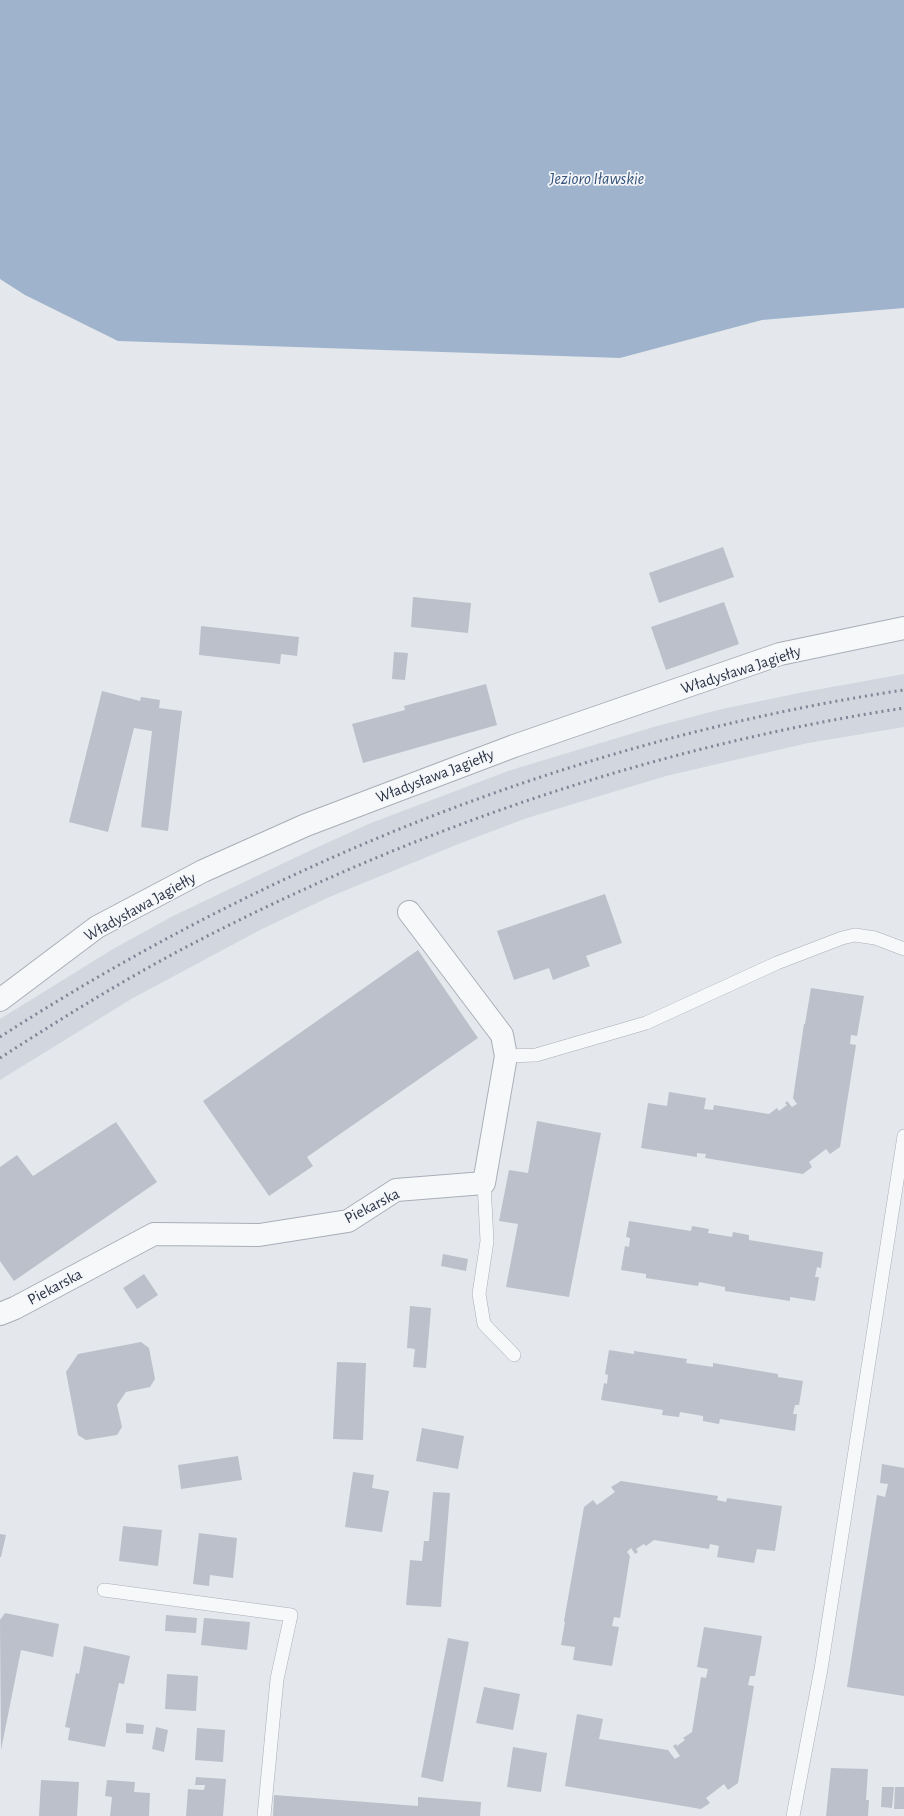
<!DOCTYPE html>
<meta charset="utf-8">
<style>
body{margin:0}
canvas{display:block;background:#e4e7ec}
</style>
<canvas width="904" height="1816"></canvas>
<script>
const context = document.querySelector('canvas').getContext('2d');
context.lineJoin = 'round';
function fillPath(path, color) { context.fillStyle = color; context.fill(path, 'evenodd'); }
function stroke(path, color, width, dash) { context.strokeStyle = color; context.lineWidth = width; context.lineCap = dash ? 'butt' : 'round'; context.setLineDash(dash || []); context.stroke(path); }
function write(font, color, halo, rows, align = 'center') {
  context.font = font + ' "Alegreya Sans",sans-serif'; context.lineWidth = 3.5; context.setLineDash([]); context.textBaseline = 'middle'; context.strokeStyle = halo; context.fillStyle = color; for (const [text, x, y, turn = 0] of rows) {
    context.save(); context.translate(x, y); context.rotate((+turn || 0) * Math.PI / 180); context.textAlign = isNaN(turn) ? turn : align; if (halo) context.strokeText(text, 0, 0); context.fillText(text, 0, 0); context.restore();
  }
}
const built = new Path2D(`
 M 904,674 L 904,727 L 808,743 L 666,776 L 527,818 L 461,843 L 327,898 L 262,929 L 133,998 L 0,1080 L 0,1019 L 113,949 L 173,916 L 309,851 L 371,823 L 511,770 L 657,726 L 722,709 L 804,692 Z`);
const water = new Path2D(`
 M 0,0 L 904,0 L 904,308 L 762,320 L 620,358 L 118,341 L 25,295 L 0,279 Z`);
const building = new Path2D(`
 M 723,547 L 734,577 L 659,603 L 649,573 Z
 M 413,597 L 471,603 L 468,633 L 411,627 Z
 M 724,602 L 739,644 L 666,670 L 651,627 Z
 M 201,626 L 299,637 L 297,656 L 281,654 L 280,664 L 199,655 Z
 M 394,652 L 408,653 L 405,680 L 392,679 Z
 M 486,684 L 497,725 L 363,763 L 352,724 L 405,710 L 404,706 Z
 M 102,691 L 140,701 L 141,697 L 160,700 L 159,708 L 182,711 L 168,831 L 141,827 L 152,731 L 134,728 L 108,832 L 69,822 Z
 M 605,894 L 622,943 L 586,956 L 590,966 L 553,980 L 549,968 L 514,980 L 497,931 Z
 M 418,950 L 478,1038 L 307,1157 L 313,1166 L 269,1196 L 203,1101 Z
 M 811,988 L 864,996 L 857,1036 L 851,1035 L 850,1044 L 856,1045 L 840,1147 L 830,1154 L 826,1149 L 809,1162 L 812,1167 L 803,1174 L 705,1158 L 706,1154 L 697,1153 L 697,1157 L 641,1148 L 648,1103 L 667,1106 L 669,1092 L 706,1098 L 704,1109 L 713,1110 L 714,1105 L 769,1114 L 777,1108 L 779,1111 L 787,1105 L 785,1103 L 787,1101 L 792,1107 L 797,1104 L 793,1098 L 804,1024 L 805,1024 Z
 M 537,1121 L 601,1133 L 569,1297 L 506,1287 L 518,1224 L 499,1221 L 509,1170 L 528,1173 Z
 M 116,1122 L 157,1182 L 14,1281 L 0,1261 L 0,1167 L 17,1155 L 33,1176 Z
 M 629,1221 L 691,1231 L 692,1226 L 709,1229 L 708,1233 L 732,1237 L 733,1232 L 749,1235 L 749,1240 L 823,1252 L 821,1268 L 817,1267 L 815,1277 L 819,1277 L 815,1301 L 790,1297 L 790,1301 L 725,1291 L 725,1287 L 699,1282 L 698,1286 L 646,1278 L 646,1274 L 621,1270 L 625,1246 L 629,1247 L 630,1238 L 626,1237 Z
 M 443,1254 L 468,1259 L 466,1271 L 441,1266 Z
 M 144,1274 L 158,1295 L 137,1309 L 123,1288 Z
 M 410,1306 L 431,1308 L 426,1368 L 413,1367 L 415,1349 L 407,1348 Z
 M 141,1342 L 149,1348 L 155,1379 L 150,1387 L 126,1392 L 117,1405 L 122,1427 L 117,1435 L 86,1440 L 78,1435 L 66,1372 L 78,1354 Z
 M 609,1350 L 634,1354 L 634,1351 L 687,1359 L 686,1363 L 713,1367 L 713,1363 L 778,1374 L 778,1377 L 803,1381 L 799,1405 L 795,1405 L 793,1414 L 797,1414 L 795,1431 L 720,1419 L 719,1424 L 703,1421 L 703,1416 L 680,1412 L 679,1417 L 662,1415 L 663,1410 L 601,1400 L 604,1383 L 607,1384 L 608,1375 L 605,1374 Z
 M 337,1362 L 366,1363 L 363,1440 L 333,1439 Z
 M 422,1428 L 464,1436 L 458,1469 L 416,1461 Z
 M 238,1456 L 242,1480 L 181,1489 L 178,1465 Z
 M 882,1464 L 904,1468 L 904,1696 L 847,1687 L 877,1495 L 885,1497 L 888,1484 L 880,1483 Z
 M 353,1472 L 374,1475 L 372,1488 L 389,1491 L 382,1532 L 345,1527 Z
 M 621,1481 L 718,1496 L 717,1500 L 726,1502 L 727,1498 L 782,1506 L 775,1551 L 757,1549 L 754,1563 L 717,1557 L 719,1546 L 710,1544 L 709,1549 L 654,1540 L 646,1546 L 644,1544 L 636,1549 L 638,1552 L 635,1554 L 631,1548 L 627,1552 L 630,1556 L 620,1618 L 614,1617 L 612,1626 L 619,1627 L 612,1666 L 573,1660 L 575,1647 L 561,1645 L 565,1622 L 564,1621 L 584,1507 L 593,1500 L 597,1505 L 615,1492 L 611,1487 Z
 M 433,1492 L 450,1493 L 441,1607 L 406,1605 L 410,1560 L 422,1561 L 424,1541 L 429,1541 Z
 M 123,1526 L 162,1530 L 158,1566 L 119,1561 Z
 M 199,1533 L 237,1538 L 233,1578 L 210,1575 L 209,1586 L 193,1584 Z
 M 0,1534 L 6,1535 L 1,1557 L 0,1557 Z
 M 5,1613 L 59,1624 L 53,1657 L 21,1650 L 1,1750 L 0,1620 Z
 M 166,1615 L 197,1618 L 196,1633 L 165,1631 Z
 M 204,1618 L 250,1622 L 247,1650 L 201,1645 Z
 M 704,1627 L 762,1636 L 755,1676 L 750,1676 L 748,1685 L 754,1686 L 738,1783 L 728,1790 L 724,1784 L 706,1798 L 710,1803 L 701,1809 L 565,1786 L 577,1714 L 603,1719 L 599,1739 L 668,1750 L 675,1759 L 680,1756 L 673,1746 L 676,1744 L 677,1746 L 685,1740 L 683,1738 L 692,1732 L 701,1677 L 706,1678 L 708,1669 L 697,1667 Z
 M 448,1638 L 469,1642 L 443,1782 L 421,1777 Z
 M 84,1646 L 130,1656 L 124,1684 L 119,1683 L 105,1747 L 68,1740 L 70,1728 L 65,1727 L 76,1673 L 79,1674 Z
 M 167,1674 L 198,1676 L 196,1711 L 165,1709 Z
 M 484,1687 L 520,1694 L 513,1730 L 476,1723 Z
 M 126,1723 L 144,1725 L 143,1734 L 126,1733 Z
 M 156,1727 L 168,1730 L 164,1752 L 152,1749 Z
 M 197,1728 L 225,1730 L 223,1762 L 195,1760 Z
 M 513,1747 L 547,1753 L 541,1792 L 507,1787 Z
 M 831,1768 L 868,1769 L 866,1800 L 869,1800 L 868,1816 L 826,1816 Z
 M 196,1777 L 226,1779 L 223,1816 L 186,1816 L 188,1789 L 204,1790 L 205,1785 L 195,1785 Z
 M 41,1780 L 79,1782 L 77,1816 L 39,1816 Z
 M 107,1780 L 135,1782 L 134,1792 L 150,1793 L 149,1816 L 110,1816 L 112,1797 L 105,1796 Z
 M 882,1787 L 894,1787 L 892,1808 L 881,1807 Z
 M 895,1787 L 904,1787 L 904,1809 L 894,1809 Z
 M 274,1795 L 418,1806 L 418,1797 L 481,1802 L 480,1816 L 273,1816 Z`);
const lane = new Path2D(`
 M 506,1056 L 536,1055 L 646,1023 L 777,963 L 842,938 L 855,935 L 875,938 L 904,949
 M 484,1183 L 487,1241 L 479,1294 L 484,1324 L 514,1355
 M 104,1590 L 291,1615 L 277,1679 L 264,1816
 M 793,1816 L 821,1669 L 904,1136`);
const street = new Path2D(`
 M 0,1000 L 97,927 L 203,871 L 306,825 L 514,746 L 780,654 L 904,628
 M 0,1314 L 15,1308 L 154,1234 L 259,1235 L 348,1221 L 396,1190 L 484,1183 L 506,1056 L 502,1035 L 409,912`);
const rail = new Path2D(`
 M 0,1037 C 273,861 582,738 904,690
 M 0,1058 C 62,1018 125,979 190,945 C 413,829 655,746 904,708`);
const streetNames = [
 ["Władysława Jagiełły",741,670,-18],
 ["Władysława Jagiełły",435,776,-21],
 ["Władysława Jagiełły",140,907,-29],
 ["Piekarska",372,1206,-27],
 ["Piekarska",55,1287,-28]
];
const waterNames = [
 ["Jezioro Iławskie",597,179]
];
fillPath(built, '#d2d6de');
fillPath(water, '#9fb4cc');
fillPath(building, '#bbc0ca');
stroke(lane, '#a9aeb7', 14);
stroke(street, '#a9aeb7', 24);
stroke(lane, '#f7f8fa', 13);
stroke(street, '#f7f8fa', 22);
stroke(rail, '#7d8696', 3, [2, 4]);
write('16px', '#2b3445', '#f4f6f9', streetNames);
write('italic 17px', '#34527a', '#f4f6f9', waterNames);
</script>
